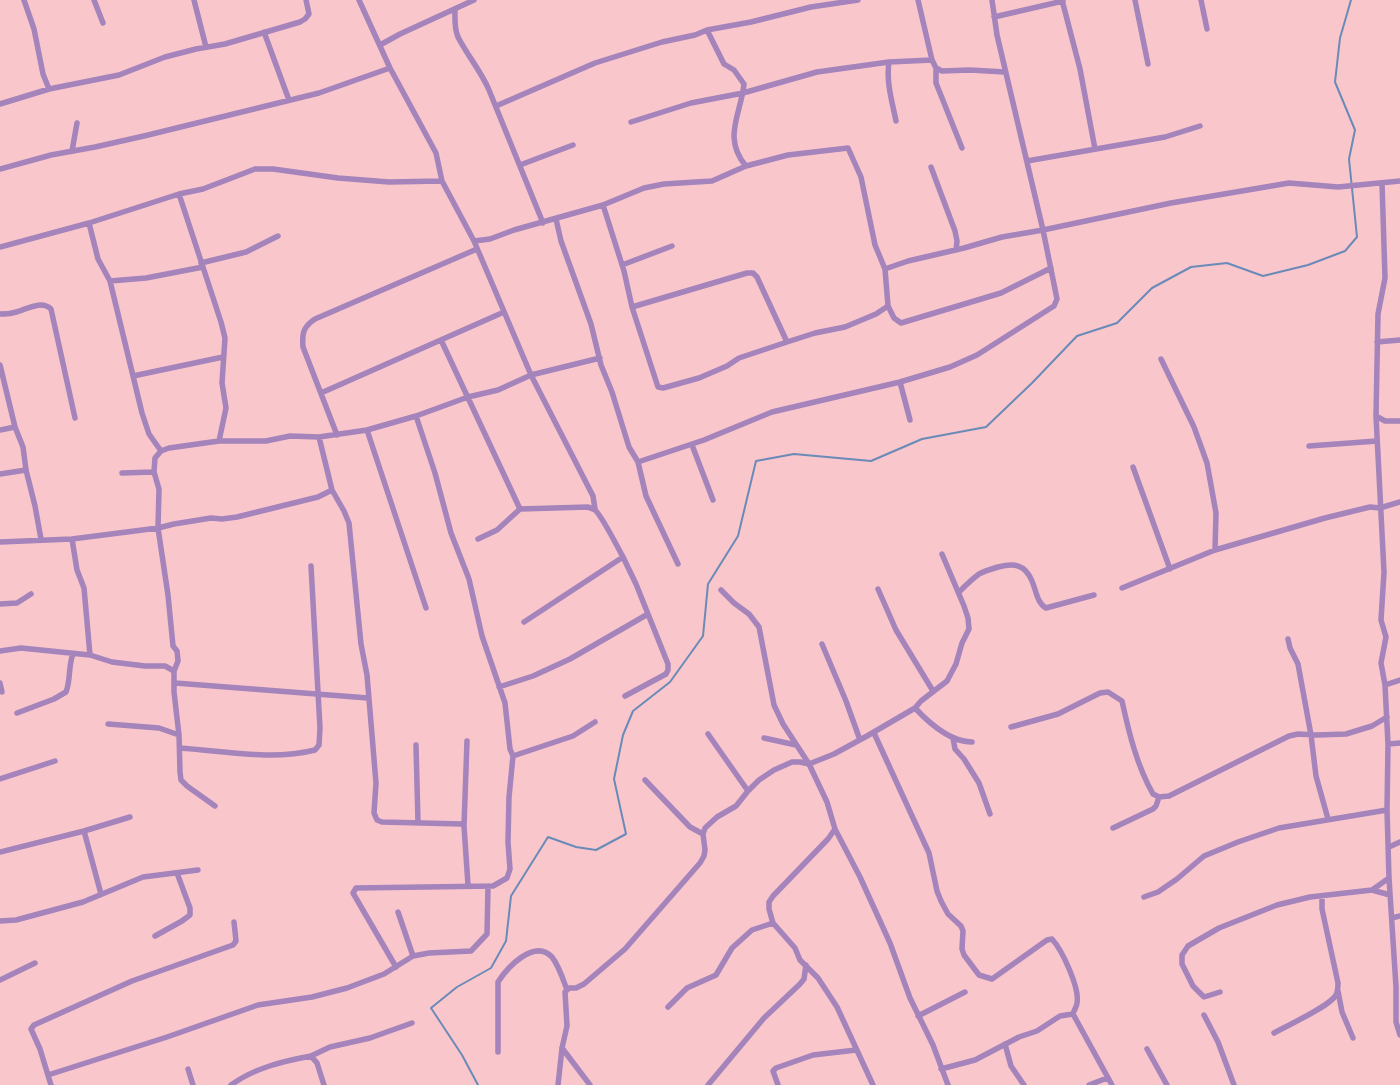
<!DOCTYPE html>
<style>
body{margin:0}
canvas{display:block;background:#f8c6cb}
</style>
<canvas width="1400" height="1085"></canvas>
<script>
const context = document.querySelector('canvas').getContext('2d');
context.lineJoin = 'round';
function stroke(path, color, width, dash) { context.strokeStyle = color; context.lineWidth = width; context.lineCap = dash ? 'butt' : 'round'; context.setLineDash(dash || []); context.stroke(path); }
const stream = new Path2D(`
 M 478,1085 L 462,1055 L 431,1008 L 457,987 L 491,968 L 506,941 L 511,896 L 548,837 L 576,847 L 596,850 L 626,834 L 614,779 L 623,735 L 633,711 L 670,682 L 703,636 L 708,584 L 738,536 L 756,461 L 794,454 L 871,461 L 922,439 L 986,427 L 1032,383 L 1077,336 L 1117,323 L 1152,288 L 1191,267 L 1227,263 L 1263,276 L 1308,265 L 1345,251 L 1357,237 L 1349,159 L 1355,130 L 1335,82 L 1340,38 L 1351,0`);
const minor = new Path2D(`
 M 24,0 L 34,29 L 43,74 L 49,89
 M 94,0 L 103,23
 M 194,0 L 206,47
 M 359,0 L 390,68 L 436,153 L 442,181 L 474,241 L 531,375 L 593,496 L 595,509
 M 918,0 L 932,60
 M 1062,0 L 1080,69 L 1095,149
 M 1135,0 L 1148,64
 M 1201,0 L 1207,29
 M 455,9 C 455,18 454,28 458,37 C 467,55 481,71 489,90 L 543,223
 M 994,17 L 1063,1
 M 707,30 L 751,22 L 811,7 L 858,0
 M 264,32 L 289,100
 M 380,45 L 400,34 L 474,0
 M 889,62 C 886,82 892,101 896,121
 M 936,68 L 936,83 L 962,148
 M 0,104 L 49,89 L 119,75 L 165,57 L 196,49 L 225,44 L 300,22 L 305,19 L 309,14 L 306,0
 M 496,106 L 595,63 L 662,42 L 695,35 L 707,30 L 724,64 L 734,70 L 744,84 C 741,114 722,138 746,166
 M 631,122 L 691,103 L 743,93 L 817,72 L 889,62 L 932,60 L 936,68 L 942,71 L 970,70 L 1005,72
 M 72,151 L 77,123
 M 1027,161 L 1165,137 L 1200,126
 M 520,165 L 573,145
 M 931,167 L 955,231 L 957,241 L 956,250
 M 0,169 L 51,155 L 95,147 L 144,136 L 319,93 L 390,68
 M 1382,183 L 1385,278 L 1378,314 L 1376,416 L 1384,572 L 1381,620 L 1386,637 L 1381,663 L 1385,685 L 1388,744 L 1387,810 L 1389,878 L 1396,987 L 1396,1022 L 1400,1035
 M 179,194 L 221,322 L 225,338 L 222,383 L 226,408 L 219,441
 M 556,219 L 561,241 L 591,324 L 601,365 L 612,392 L 629,447 L 638,462 L 646,496 L 678,564
 M 89,223 L 98,259 L 110,281 L 142,413 L 149,434 L 161,451
 M 474,241 L 490,239 L 514,230 L 603,205 L 644,188 L 664,184 L 712,181 L 746,166 L 788,155 L 848,148 L 861,177 L 875,245 L 885,269 L 888,306 L 876,314 L 845,327 L 815,333 L 787,342 L 739,358 L 727,366 L 699,378 L 663,388 L 658,387 L 632,307 L 624,271 L 603,205
 M 0,247 L 89,223 L 179,194 L 203,189 L 255,169 L 273,169 L 338,178 L 389,182 L 442,181
 M 201,263 L 246,252 L 278,236
 M 622,265 L 672,246
 M 885,269 L 908,261 L 964,248 L 1002,237 L 1043,230 L 1171,203 L 1289,183 L 1338,187 L 1400,181
 M 110,281 L 146,278 L 203,267
 M 888,306 L 894,318 L 901,323 L 1001,293 L 1051,268
 M 632,307 L 747,273 L 753,273 L 757,277 L 787,342
 M 0,314 C 4,314 8,314 12,313 C 25,311 40,299 51,309 L 75,418
 M 441,340 L 520,509
 M 1377,342 L 1400,340
 M 1161,359 L 1194,427 L 1207,463 L 1216,513 L 1215,550
 M 0,365 L 15,427 L 23,447 L 26,470 L 35,506 L 41,539
 M 133,376 L 223,357
 M 900,382 L 910,420
 M 321,393 L 504,312
 M 1376,416 L 1385,421 L 1400,421
 M 0,430 L 15,427
 M 367,430 L 426,608
 M 337,435 L 303,347 C 302,333 303,327 315,319 L 477,249
 M 319,437 L 332,490 L 344,511 L 349,523 L 361,644 L 367,675 L 376,783 L 374,813 L 377,820 L 382,822 L 462,824 L 464,826 L 468,885
 M 692,445 L 713,500
 M 1309,446 L 1377,441
 M 638,462 L 704,440 L 772,412 L 900,382 L 950,367 L 977,355 L 1054,306 L 1057,299 L 1043,230 L 997,35 L 992,0
 M 1133,467 L 1170,569
 M 122,473 L 154,472
 M 0,474 L 26,470
 M 72,539 L 77,570 L 84,588 L 90,655
 M 478,539 L 497,530 L 520,509 L 588,507 C 590,508 593,509 595,510 C 602,516 618,548 623,557 L 524,622
 M 0,542 L 72,539 L 158,528 L 174,524 L 211,518 L 222,519 L 237,517 L 318,497 L 332,490
 M 623,557 L 636,584 L 668,664 L 668,670 L 666,674 L 625,696
 M 1122,588 L 1215,550 L 1325,518 L 1370,507 L 1380,508 L 1400,502
 M 878,589 L 896,630 L 933,691
 M 721,590 L 734,603 L 749,614 L 759,627 L 774,705 L 783,724 L 809,764 L 827,802 L 835,829 L 860,877 L 890,943 L 910,998 L 933,1045 L 948,1085
 M 959,592 C 965,586 972,579 979,574 C 985,571 991,569 998,567 C 1014,563 1025,564 1032,581 C 1036,590 1037,603 1046,608 L 1094,595
 M 0,604 L 17,603 L 31,594
 M 1288,639 L 1290,648 L 1298,664 L 1311,735 L 1316,776 L 1328,819
 M 822,644 L 846,701 L 860,740
 M 0,651 L 21,648 L 90,655 L 112,662 L 145,666 L 165,666 L 174,671
 M 0,683 L 2,692
 M 175,683 L 368,698
 M 1385,685 L 1400,680
 M 499,687 L 533,676 L 570,659 L 648,614
 M 915,708 C 929,723 951,742 972,742
 M 17,713 L 54,699 L 66,692 C 71,679 68,666 73,654
 M 108,724 L 159,728 L 179,735
 M 1011,727 L 1058,714 L 1100,693 L 1108,692 L 1122,701 C 1129,733 1137,766 1153,794 L 1159,797 L 1169,796 L 1289,736 L 1298,734 L 1317,735 L 1346,734 L 1372,726 L 1387,717
 M 874,733 L 929,853 L 937,891 L 941,901 L 948,914 L 961,926 L 963,931 L 962,949 L 964,955 L 979,975 L 992,979 L 1047,940 L 1052,939 C 1062,950 1080,988 1077,1003 C 1077,1006 1074,1010 1073,1014
 M 708,734 L 748,791
 M 764,738 L 796,745
 M 953,738 L 955,749 L 964,759 L 979,783 L 990,814
 M 1388,744 L 1400,743
 M 416,745 L 418,823
 M 180,748 C 224,751 272,761 315,750 L 319,745 L 320,728 L 311,566
 M 513,756 L 573,736 L 595,722
 M 0,779 L 55,761
 M 645,780 L 690,827 L 703,834
 M 215,806 L 187,786 L 181,780 L 180,772 L 179,735 L 174,692 L 174,671 L 178,661 L 177,651 L 173,646 L 168,595 L 158,528 L 159,489 L 154,472 L 155,458 L 161,451 L 169,448 L 219,441 L 266,441 L 290,436 L 319,437 L 367,430 L 416,416 L 468,397 L 498,390 L 531,375 L 600,358
 M 464,826 L 467,741
 M 1113,828 L 1153,809 L 1156,806 L 1159,797
 M 835,829 L 828,839 L 773,896 L 769,902 L 769,909 L 773,923 L 795,948 L 800,960 L 818,978 L 837,1007 L 873,1085
 M 84,831 L 101,894
 M 1389,847 L 1400,842
 M 0,852 L 84,831 L 130,817
 M 1372,890 L 1389,878
 M 1144,897 L 1158,892 L 1177,879 L 1204,856 L 1238,842 L 1279,828 L 1387,810
 M 398,912 L 413,956
 M 1392,918 L 1400,916
 M 0,921 L 16,920 L 83,902 L 143,877 L 198,870
 M 155,936 L 182,921 L 190,915 L 190,908 L 177,873
 M 396,967 L 353,893 L 356,888 L 493,886 L 507,878 L 510,869 L 508,842 L 509,797 L 513,756 L 510,749 L 505,703 L 482,636 L 469,579 L 451,533 L 435,473 L 416,416
 M 0,980 L 35,963
 M 1338,991 L 1342,1012 L 1353,1038
 M 1220,992 L 1204,997 L 1193,986 L 1182,964 L 1182,955 L 1188,946 L 1219,928 L 1277,905 L 1310,897 L 1372,890 L 1390,895
 M 668,1007 L 687,988 L 716,975 L 732,948 L 752,930 L 773,923
 M 1204,1015 L 1218,1042 L 1234,1085
 M 918,1016 L 965,992
 M 1274,1033 C 1288,1025 1329,1007 1336,995 C 1338,991 1338,987 1338,983 L 1322,909 L 1322,896
 M 1005,1044 L 1011,1066 L 1024,1085
 M 562,1048 L 590,1085
 M 1147,1049 L 1167,1085
 M 498,1052 L 498,982 C 507,968 534,938 552,957 C 559,966 563,979 567,990
 M 311,1056 L 330,1047 L 370,1038 L 412,1023
 M 188,1069 L 193,1085
 M 941,1069 L 975,1060 L 1019,1037 L 1037,1031 L 1060,1016 L 1073,1014 L 1112,1085
 M 48,1075 L 167,1037 L 258,1005 L 312,997 L 347,988 L 384,974 L 413,956 L 429,953 L 471,951 L 487,934 L 488,886
 M 51,1085 L 40,1049 L 31,1029 L 34,1025 L 132,981 L 233,945 L 236,941 L 234,922
 M 231,1085 C 254,1068 284,1061 311,1056 L 317,1063 L 324,1085
 M 558,1085 L 562,1048 L 567,1026 L 565,992 L 569,988 L 576,988 L 584,984 L 625,949 L 700,863 L 704,856 L 705,850 L 703,834 L 705,828 L 717,817 L 736,806 L 748,791 L 759,780 L 774,770 L 792,762 L 800,762 L 809,764 L 834,754 L 867,736 L 915,708 L 921,701 L 947,681 L 956,664 L 962,643 L 969,629 L 968,618 L 964,606 L 942,554
 M 708,1085 L 764,1018 L 800,984 L 804,979 L 806,965
 M 778,1085 L 773,1071 L 776,1068 L 813,1055 L 856,1050
 M 1089,1085 L 1107,1078`);
stroke(stream, '#6a8ab8', 2);
stroke(minor, '#a583bb', 5.5);
</script>
